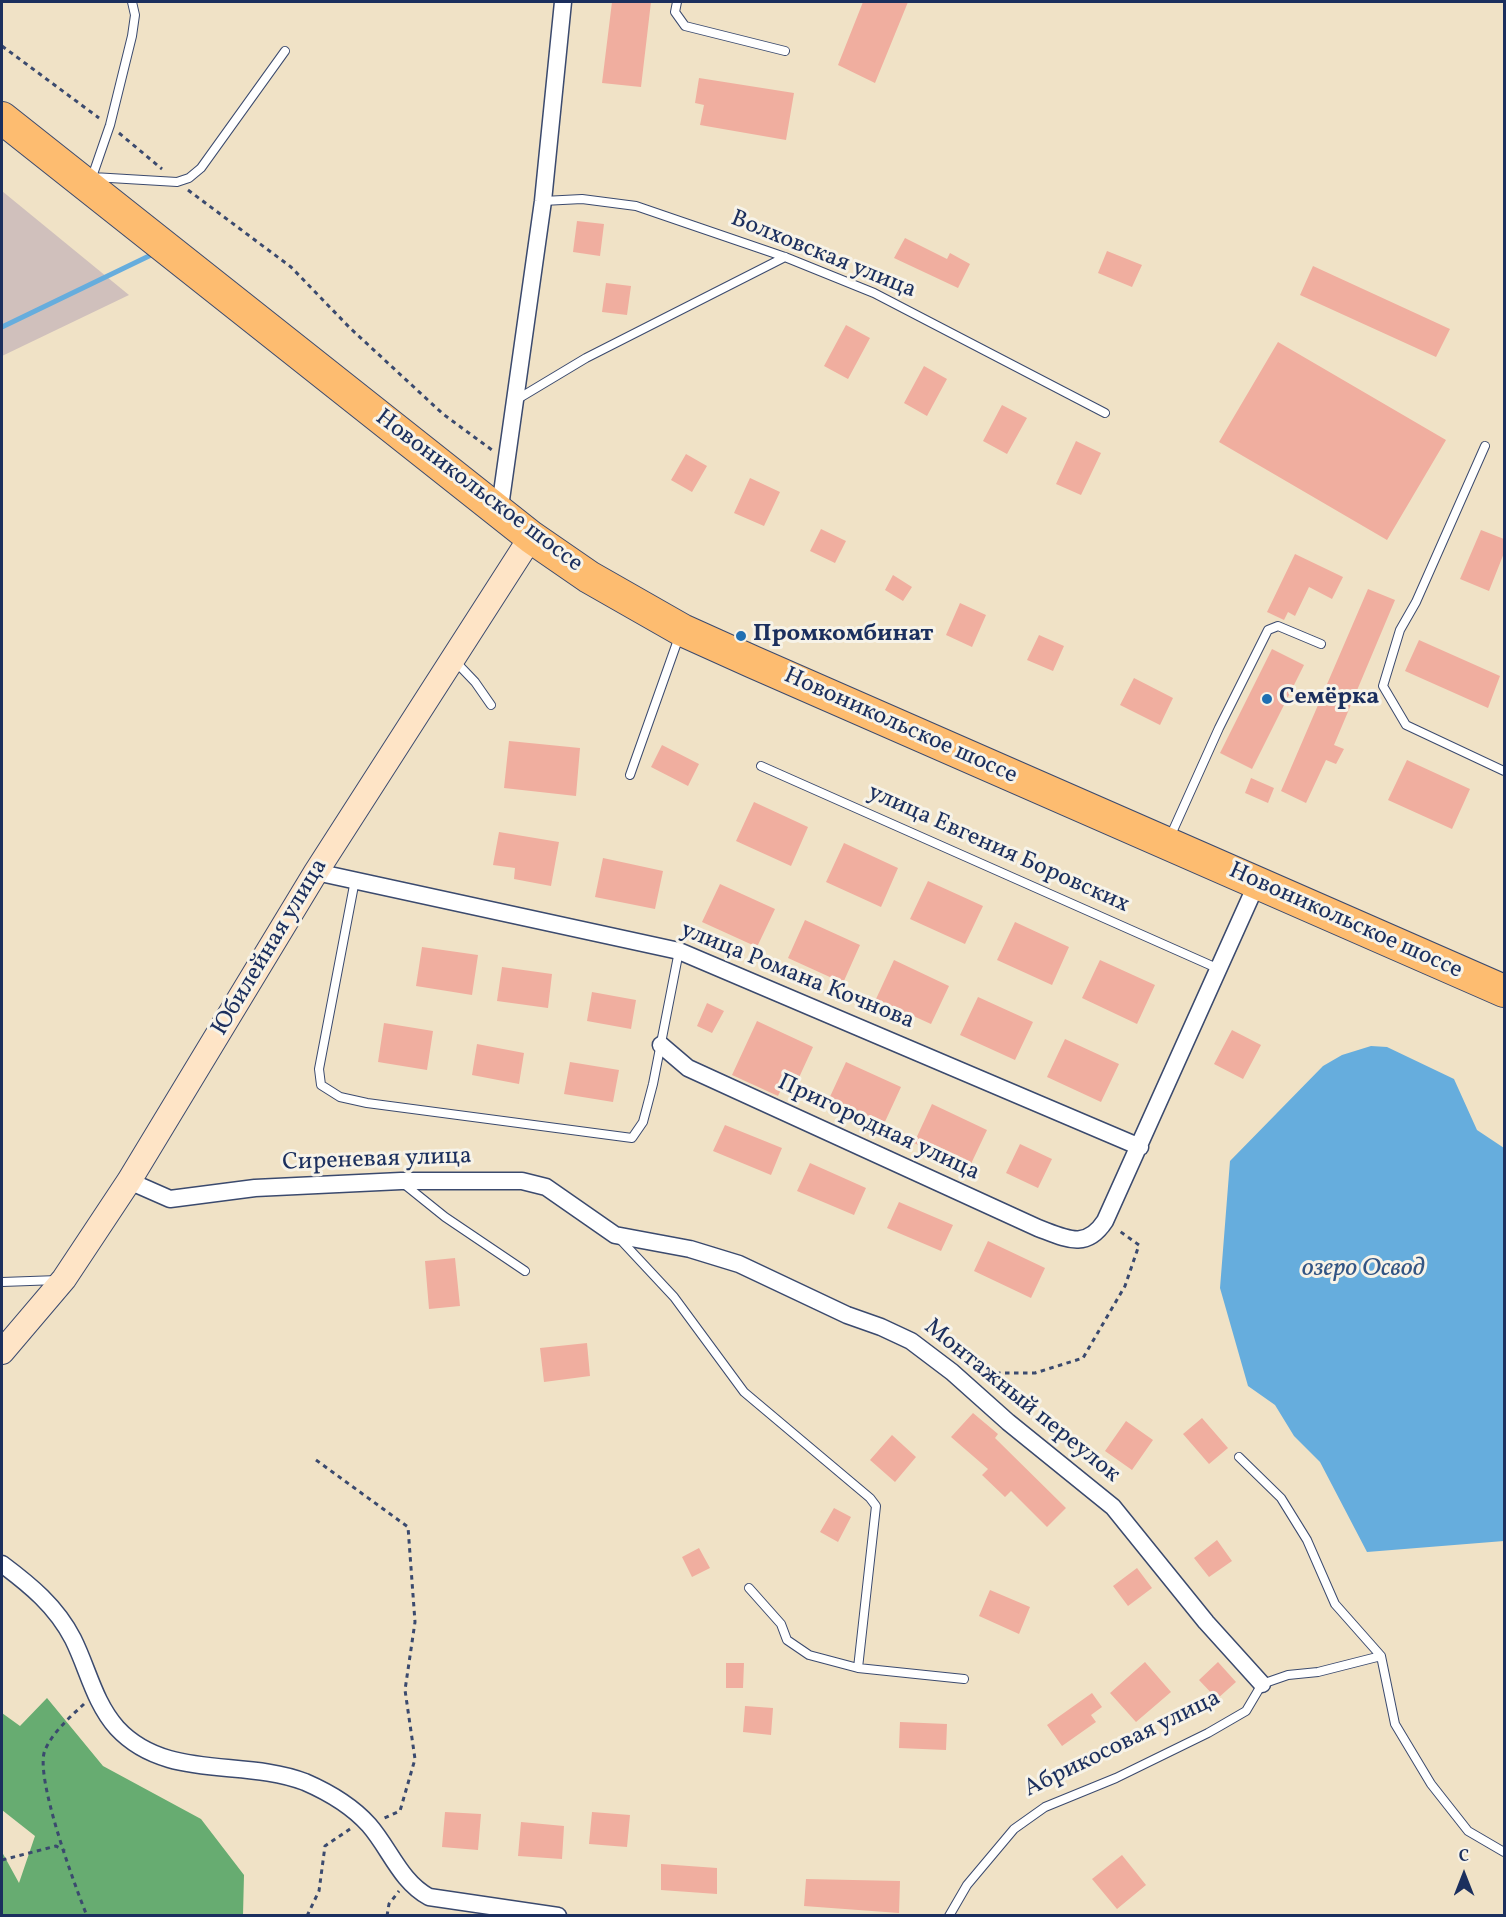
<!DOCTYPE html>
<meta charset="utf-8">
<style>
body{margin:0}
#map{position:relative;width:1506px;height:1917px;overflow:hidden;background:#f0e2c6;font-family:Vollkorn,serif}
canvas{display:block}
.frame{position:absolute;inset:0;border:3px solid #1b2f5e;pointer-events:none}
.north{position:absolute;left:1434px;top:1845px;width:60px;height:60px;-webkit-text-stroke:4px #f7f3e8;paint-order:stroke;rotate:0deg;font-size:16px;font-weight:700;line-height:24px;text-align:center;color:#1b2f5e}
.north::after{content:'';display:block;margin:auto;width:21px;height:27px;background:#1b2f5e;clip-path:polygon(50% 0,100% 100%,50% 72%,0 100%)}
</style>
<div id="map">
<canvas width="1506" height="1917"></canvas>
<div class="frame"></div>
<div class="north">С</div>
</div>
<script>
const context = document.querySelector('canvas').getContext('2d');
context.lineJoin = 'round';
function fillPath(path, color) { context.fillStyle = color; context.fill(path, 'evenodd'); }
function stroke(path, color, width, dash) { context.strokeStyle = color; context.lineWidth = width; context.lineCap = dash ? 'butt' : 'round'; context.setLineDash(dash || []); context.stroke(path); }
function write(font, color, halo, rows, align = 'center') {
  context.font = font + ' Vollkorn,serif'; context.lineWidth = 6; context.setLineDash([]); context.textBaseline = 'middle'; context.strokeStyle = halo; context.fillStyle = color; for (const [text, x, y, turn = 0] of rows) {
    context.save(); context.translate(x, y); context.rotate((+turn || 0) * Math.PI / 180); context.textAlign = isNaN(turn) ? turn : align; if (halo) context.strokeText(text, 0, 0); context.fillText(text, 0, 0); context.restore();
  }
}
const industrial = new Path2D(`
 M 2,191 L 129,295 L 2,356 Z`);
const forest = new Path2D(`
 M 47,1698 L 103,1766 L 201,1819 L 244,1875 L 243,1915 L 2,1915 L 2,1852 L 19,1883 L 35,1836 L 2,1810 L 2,1713 L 20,1726 Z`);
const water = new Path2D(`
 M 1371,1046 L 1387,1047 L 1454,1079 L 1477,1130 L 1504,1148 L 1504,1541 L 1367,1552 L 1320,1462 L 1294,1436 L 1275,1405 L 1248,1386 L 1220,1288 L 1230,1161 L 1323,1066 L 1342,1055 Z`);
const stream = new Path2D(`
 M 2,327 L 149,256`);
const building = new Path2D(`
 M 612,2 L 651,2 L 641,87 L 602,83 Z
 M 863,2 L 908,2 L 875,83 L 838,65 Z
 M 699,78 L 794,93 L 786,140 L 700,125 L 704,105 L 695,103 Z
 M 577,221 L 604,224 L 600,256 L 573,252 Z
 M 905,238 L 947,259 L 950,253 L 970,264 L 958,288 L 894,258 Z
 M 1107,251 L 1142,265 L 1132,287 L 1098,273 Z
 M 1313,266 L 1450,329 L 1436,357 L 1300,295 Z
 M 606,283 L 631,286 L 627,315 L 602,312 Z
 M 846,325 L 870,338 L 848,379 L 824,366 Z
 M 1278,342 L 1446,440 L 1387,540 L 1219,442 Z
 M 924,366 L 947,379 L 927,416 L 904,403 Z
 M 1002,405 L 1027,418 L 1007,454 L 983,441 Z
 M 1076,441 L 1101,453 L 1081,495 L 1056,484 Z
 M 686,454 L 707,466 L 692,492 L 671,480 Z
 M 750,478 L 780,492 L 764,526 L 734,513 Z
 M 821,529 L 846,541 L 835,563 L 810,551 Z
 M 1481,530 L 1504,539 L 1504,553 L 1489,591 L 1460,579 Z
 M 1295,554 L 1343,577 L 1332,599 L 1309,587 L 1295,616 L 1288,612 L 1284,620 L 1267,612 Z
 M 893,575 L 912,587 L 903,601 L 885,590 Z
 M 1368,589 L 1395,600 L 1334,745 L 1344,749 L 1336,764 L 1326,760 L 1306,803 L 1281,791 Z
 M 960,603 L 986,615 L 972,647 L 946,635 Z
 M 1039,635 L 1064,646 L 1053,671 L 1027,660 Z
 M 1419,640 L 1500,676 L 1488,708 L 1405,671 Z
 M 1272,649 L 1304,665 L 1252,769 L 1220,753 Z
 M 1134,678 L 1173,698 L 1160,725 L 1120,705 Z
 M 509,741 L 580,748 L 576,796 L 504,788 Z
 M 662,745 L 699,764 L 688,786 L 651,767 Z
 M 1407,760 L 1470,789 L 1452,829 L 1388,800 Z
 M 1251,778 L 1274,788 L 1268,803 L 1245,793 Z
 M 754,802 L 808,827 L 791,866 L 736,841 Z
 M 499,832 L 559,842 L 551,886 L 514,879 L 515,868 L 493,865 Z
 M 844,843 L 898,868 L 881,907 L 826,882 Z
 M 603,858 L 663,871 L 655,909 L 595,897 Z
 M 928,881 L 983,906 L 965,944 L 910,919 Z
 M 720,884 L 775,909 L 757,947 L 702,922 Z
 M 805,920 L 860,945 L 843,983 L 788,958 Z
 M 1015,922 L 1069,947 L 1052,985 L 997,960 Z
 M 422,947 L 478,955 L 472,995 L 416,986 Z
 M 894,960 L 949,986 L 931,1024 L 876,999 Z
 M 1100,960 L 1155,985 L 1137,1024 L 1082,998 Z
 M 502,967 L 552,974 L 548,1008 L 497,1001 Z
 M 592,992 L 636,1000 L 631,1029 L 587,1021 Z
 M 978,997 L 1033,1022 L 1015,1060 L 960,1035 Z
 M 707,1003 L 724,1011 L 712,1033 L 697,1026 Z
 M 757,1021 L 813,1047 L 796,1084 L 786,1079 L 778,1096 L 732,1075 Z
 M 384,1023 L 433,1031 L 427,1070 L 378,1062 Z
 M 1232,1030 L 1261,1045 L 1243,1079 L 1214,1064 Z
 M 1065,1039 L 1119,1064 L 1101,1102 L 1047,1077 Z
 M 477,1044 L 524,1053 L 519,1084 L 472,1075 Z
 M 570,1062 L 619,1070 L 613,1102 L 564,1094 Z
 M 846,1062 L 901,1087 L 883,1126 L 828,1101 Z
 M 932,1104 L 987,1130 L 969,1168 L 914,1143 Z
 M 725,1125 L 782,1148 L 771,1175 L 713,1151 Z
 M 1020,1144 L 1052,1159 L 1038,1188 L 1006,1173 Z
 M 810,1163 L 866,1188 L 854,1215 L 797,1191 Z
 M 899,1202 L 953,1225 L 941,1251 L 887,1228 Z
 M 988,1241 L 1045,1268 L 1031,1298 L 974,1271 Z
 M 455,1258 L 460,1306 L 429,1309 L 425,1261 Z
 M 587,1343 L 590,1376 L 544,1382 L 540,1348 Z
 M 973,1413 L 998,1434 L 995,1438 L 1066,1508 L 1047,1527 L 1011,1491 L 1005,1497 L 982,1475 L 988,1469 L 951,1437 Z
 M 1202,1418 L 1228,1448 L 1209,1464 L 1183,1434 Z
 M 1126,1421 L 1153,1440 L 1132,1470 L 1105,1451 Z
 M 892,1435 L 916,1457 L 895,1482 L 870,1460 Z
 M 834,1508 L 851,1517 L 838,1542 L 820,1532 Z
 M 1217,1540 L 1232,1561 L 1209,1577 L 1194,1558 Z
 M 699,1548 L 710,1568 L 692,1577 L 682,1557 Z
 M 1137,1568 L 1152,1588 L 1128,1606 L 1113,1586 Z
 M 990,1590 L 1030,1607 L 1019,1634 L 979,1616 Z
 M 1145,1662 L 1171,1692 L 1136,1722 L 1110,1693 Z
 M 1218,1662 L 1236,1682 L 1217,1699 L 1199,1680 Z
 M 726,1663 L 744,1663 L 743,1688 L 726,1688 Z
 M 1092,1693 L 1102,1707 L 1091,1715 L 1096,1722 L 1062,1746 L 1047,1725 Z
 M 745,1706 L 773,1708 L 771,1735 L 743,1732 Z
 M 900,1722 L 947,1724 L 946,1750 L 899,1748 Z
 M 445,1812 L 481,1814 L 478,1850 L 442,1847 Z
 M 592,1812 L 630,1815 L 627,1847 L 589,1844 Z
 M 521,1822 L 564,1826 L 562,1859 L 518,1856 Z
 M 1122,1855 L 1146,1885 L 1117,1909 L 1092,1879 Z
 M 661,1864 L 717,1868 L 717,1894 L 661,1890 Z
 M 806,1879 L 900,1881 L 899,1913 L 804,1906 Z`);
const path = new Path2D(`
 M 2,46 L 99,118
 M 119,133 L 162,169
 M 188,190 L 291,267 L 350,328 L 443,414 L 492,450
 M 978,1373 L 1035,1373 L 1083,1358 L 1125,1286 L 1139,1245 L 1118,1230
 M 316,1460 L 408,1527 L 415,1622 L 405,1690 L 415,1759 L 400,1811 L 382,1819
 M 84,1704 C 70,1717 53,1732 45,1750 C 34,1776 75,1886 87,1916
 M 2,1860 L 56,1846 L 65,1851
 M 307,1916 L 319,1891 L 325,1846 L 350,1829
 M 387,1916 L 389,1904 L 399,1891`);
const lane = new Path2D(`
 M 677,2 L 675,12 L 685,26 L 785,51
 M 93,177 L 177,182 L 189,178 L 201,168 L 285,51
 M 91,180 L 110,125 L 132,36 L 135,15 L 132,2
 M 543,201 L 582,199 L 636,206 L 785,257 L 874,293 L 1105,413
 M 516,400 L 586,358 L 785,257
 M 1485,446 L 1416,602 L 1400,630 L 1383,686 L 1406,725 L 1504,771
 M 454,660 L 475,682 L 491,705
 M 761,766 L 1219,969
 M 630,775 L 680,634
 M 1170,837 L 1219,728 L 1268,630 L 1278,626 L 1321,644
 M 355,880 L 319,1069 L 321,1085 L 340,1097 L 367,1103 L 632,1138 L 643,1122 L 653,1084 L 679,951
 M 404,1184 L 445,1217 L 525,1271
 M 618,1237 L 674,1297 L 744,1392 L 870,1498 L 876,1506 L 858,1668
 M 2,1282 L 58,1280
 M 1239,1457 L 1281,1498 L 1307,1540 L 1335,1604 L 1381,1656 L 1395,1724 L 1431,1784 L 1468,1831 L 1504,1852
 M 749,1588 L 781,1624 L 787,1640 L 809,1655 L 858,1668 L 964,1679
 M 949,1916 L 967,1885 L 1014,1829 L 1045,1807 L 1116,1778 L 1208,1733 L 1246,1711 L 1262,1684 L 1288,1675 L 1318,1672 L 1381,1656`);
const street = new Path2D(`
 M 499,514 L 543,201 L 563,2
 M 316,872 L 679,951 L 1140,1147
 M 661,1045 L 688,1068 L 1038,1228 C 1067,1239 1086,1250 1105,1221 L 1257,883
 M 129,1181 L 170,1199 L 255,1188 L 401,1181 L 522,1181 L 546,1187 L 615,1235 L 690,1249 L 739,1264 L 847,1315 L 881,1327 L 911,1341 L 952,1372 L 1008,1422 L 1113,1507 L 1206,1622 L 1262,1684
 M 2,1564 C 30,1585 56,1606 73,1639 C 88,1669 94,1702 117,1728 C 166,1781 243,1758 305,1782 C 328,1792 352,1806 369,1825 C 390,1849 400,1881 429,1897 L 558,1916`);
const secondary = new Path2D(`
 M 2,1352 L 64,1279 L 129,1181 L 316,872 L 531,537`);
const highway = new Path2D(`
 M 2,118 L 531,537 L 589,577 L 682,630 L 753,662 L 1504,991`);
const markers = [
 [741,636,6,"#1f6fb2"],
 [1267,699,6,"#1f6fb2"]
];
const streetNames = [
 ["Волховская улица",823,256,22],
 ["Новоникольское шоссе",478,492,37],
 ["Новоникольское шоссе",900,727,24],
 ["улица Евгения Боровских",998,850,24],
 ["Новоникольское шоссе",1345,922,24],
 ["Юбилейная улица",271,948,-59],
 ["улица Романа Кочнова",797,977,22],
 ["Пригородная улица",878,1129,25],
 ["Сиреневая улица",377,1161,-2],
 ["Монтажный переулок",1021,1402,39],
 ["Абрикосовая улица",1123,1745,-26]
];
const poiNames = [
 ["Промкомбинат",753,636],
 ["Семёрка",1279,699]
];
const waterNames = [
 ["озеро Освод",1363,1270]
];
fillPath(industrial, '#d0c0bc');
fillPath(forest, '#67ac71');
fillPath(water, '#66addd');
stroke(stream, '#66addd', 5);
fillPath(building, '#f0ae9f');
stroke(lane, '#3b4a6e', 10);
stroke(street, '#3b4a6e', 19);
stroke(secondary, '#3b4a6e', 26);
stroke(highway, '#3b4a6e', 34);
stroke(path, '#3b4a6e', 3, [4.5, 4.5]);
stroke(lane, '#fff', 8);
stroke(street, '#fff', 16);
stroke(secondary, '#fee4c6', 24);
stroke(highway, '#fdbc70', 32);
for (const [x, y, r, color] of markers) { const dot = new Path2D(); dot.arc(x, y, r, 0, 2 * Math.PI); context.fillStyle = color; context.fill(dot); stroke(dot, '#f7f3e8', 2); }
write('24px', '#1b2f5e', '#f7f3e8', streetNames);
write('bold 24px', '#1b2f5e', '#f7f3e8', poiNames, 'left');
write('italic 26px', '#325584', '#f7f3e8', waterNames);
</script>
